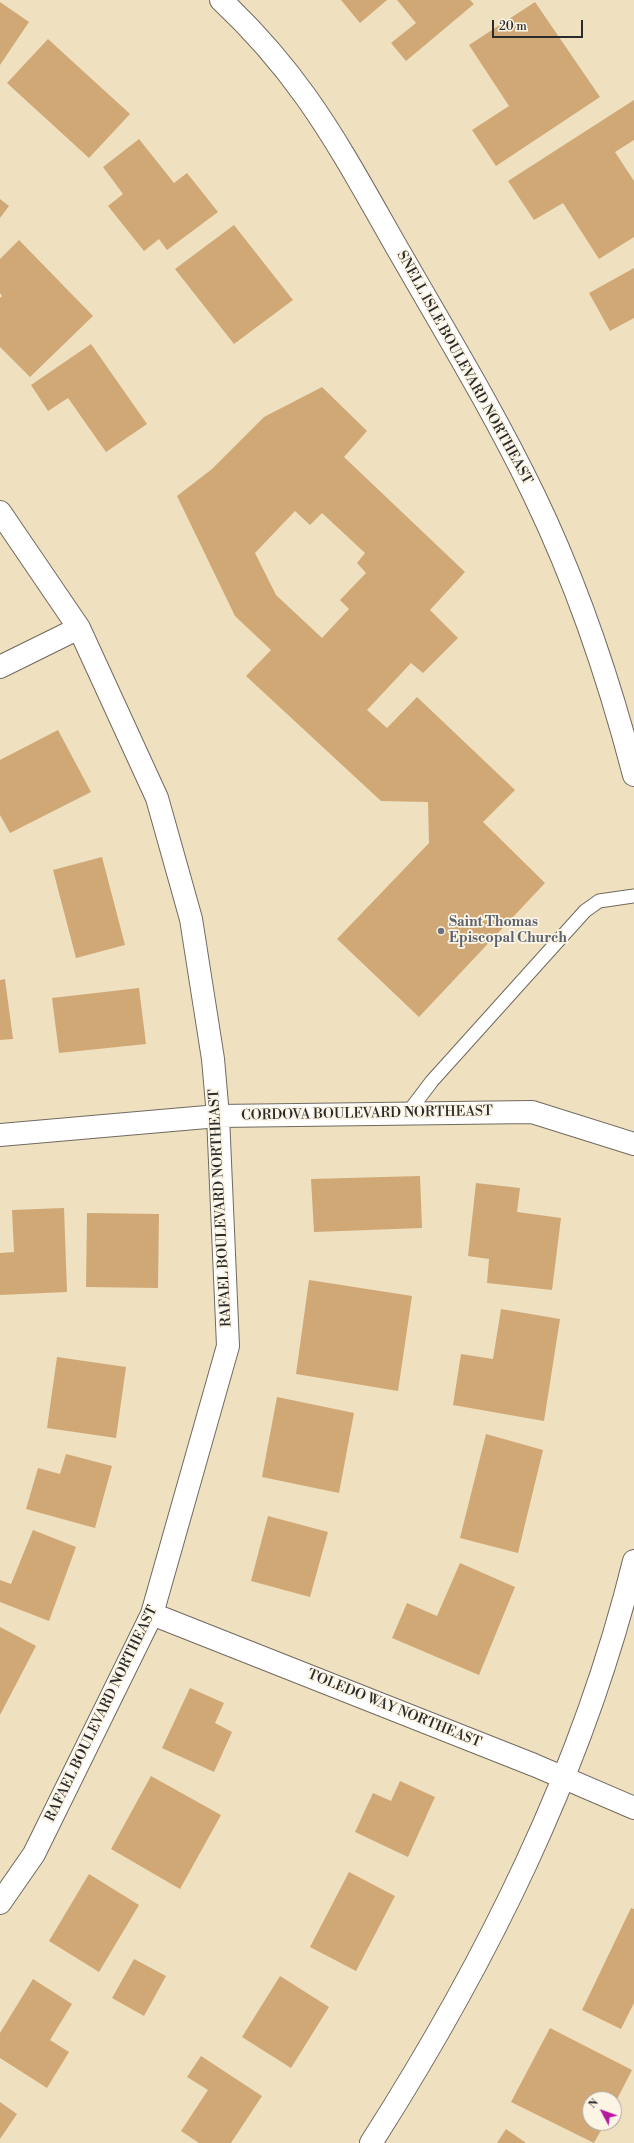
<!DOCTYPE html>
<style>
body{margin:0}
#map{position:relative;width:634px;height:2143px;overflow:hidden;background:#efe0c0;font-family:"Libre Bodoni",serif}
canvas{display:block}
.north{position:absolute;left:582px;top:2091px;width:40px;height:40px;box-sizing:border-box;background:#fcf5e5;border:1px solid #a8a49b;border-radius:50%;rotate:311deg;font-size:11px;font-weight:700;line-height:16px;text-align:center;color:#2b2b2b}
.north::after{content:'';display:block;margin:auto;width:14px;height:18px;background:#b5179e;clip-path:polygon(50% 0,100% 100%,50% 72%,0 100%)}
.scale{position:absolute;left:492px;top:20px;width:91px;height:18px;box-sizing:border-box;border:2px solid #2b2b2b;border-top:0;padding-left:5px;font-size:12px;line-height:14px;white-space:nowrap;color:#2b2b2b;-webkit-text-stroke:3px #fcf5e5;paint-order:stroke}
</style>
<div id="map">
<canvas width="634" height="2143"></canvas>
<div class="north">N</div>
<div class="scale">20 m</div>
</div>
<script>
const context = document.querySelector('canvas').getContext('2d');
context.lineJoin = 'round';
function fillPath(path, color) { context.fillStyle = color; context.fill(path, 'evenodd'); }
function stroke(path, color, width, dash) { context.strokeStyle = color; context.lineWidth = width; context.lineCap = dash ? 'butt' : 'round'; context.setLineDash(dash || []); context.stroke(path); }
function write(font, color, halo, rows, align = 'center') {
  context.font = font + ' "Libre Bodoni",serif'; context.lineWidth = 3.5; context.setLineDash([]); context.textBaseline = 'middle'; context.strokeStyle = halo; context.fillStyle = color; for (const [text, x, y, turn = 0] of rows) {
    context.save(); context.translate(x, y); context.rotate((+turn || 0) * Math.PI / 180); context.textAlign = isNaN(turn) ? turn : align; if (halo) context.strokeText(text, 0, 0); context.fillText(text, 0, 0); context.restore();
  }
}
const building = new Path2D(`
 M 341,0 L 387,0 L 360,23 Z
 M 397,0 L 470,0 L 474,4 L 406,61 L 391,43 L 416,23 Z
 M 0,2 L 29,22 L 0,65 Z
 M 535,2 L 600,97 L 496,166 L 472,130 L 509,106 L 469,45 Z
 M 48,39 L 130,114 L 89,158 L 7,83 Z
 M 634,100 L 634,140 L 615,152 L 634,181 L 634,237 L 599,259 L 563,203 L 534,220 L 508,181 Z
 M 139,139 L 174,183 L 187,173 L 218,212 L 167,250 L 159,239 L 144,251 L 108,206 L 123,194 L 103,167 Z
 M 0,199 L 9,206 L 0,218 Z
 M 234,225 L 293,300 L 234,344 L 175,269 Z
 M 19,240 L 93,316 L 30,377 L 0,347 L 0,298 L 2,296 L 0,293 L 0,259 Z
 M 634,268 L 634,318 L 610,331 L 589,293 Z
 M 91,344 L 147,424 L 106,452 L 68,398 L 48,411 L 31,385 Z
 M 322,387 L 367,431 L 344,457 L 465,572 L 430,610 L 458,638 L 423,673 L 411,663 L 367,710 L 387,728 L 417,697 L 515,790 L 483,822 L 545,883 L 419,1017 L 337,939 L 429,843 L 428,802 L 381,801 L 246,676 L 271,650 L 235,616 L 177,496 L 212,469 L 264,417 ZM 295,511 L 310,525 L 322,513 L 365,553 L 357,563 L 366,573 L 340,600 L 349,609 L 322,638 L 276,595 L 255,553 Z
 M 58,730 L 91,792 L 10,833 L 0,815 L 0,760 Z
 M 102,857 L 125,945 L 76,958 L 53,870 Z
 M 5,979 L 13,1039 L 0,1040 L 0,980 Z
 M 139,988 L 146,1044 L 59,1053 L 52,998 Z
 M 420,1176 L 422,1228 L 314,1232 L 311,1179 Z
 M 476,1183 L 520,1188 L 517,1212 L 561,1218 L 552,1290 L 487,1283 L 489,1259 L 468,1256 Z
 M 64,1208 L 67,1292 L 0,1295 L 0,1253 L 14,1252 L 12,1210 Z
 M 87,1213 L 159,1214 L 158,1288 L 86,1287 Z
 M 309,1280 L 412,1296 L 398,1391 L 296,1374 Z
 M 501,1309 L 560,1319 L 544,1421 L 453,1405 L 461,1354 L 493,1359 Z
 M 57,1357 L 126,1367 L 116,1438 L 47,1428 Z
 M 277,1397 L 354,1413 L 339,1493 L 262,1477 Z
 M 486,1434 L 543,1450 L 518,1553 L 460,1538 Z
 M 66,1454 L 112,1466 L 95,1528 L 26,1509 L 38,1468 L 60,1474 Z
 M 268,1516 L 328,1532 L 310,1597 L 251,1581 Z
 M 33,1530 L 76,1547 L 49,1621 L 0,1602 L 0,1580 L 11,1584 Z
 M 460,1563 L 515,1587 L 479,1675 L 392,1638 L 407,1603 L 437,1616 Z
 M 0,1627 L 36,1646 L 0,1715 Z
 M 190,1688 L 224,1703 L 215,1723 L 232,1732 L 214,1772 L 162,1748 Z
 M 151,1776 L 221,1815 L 180,1889 L 111,1849 Z
 M 400,1781 L 435,1797 L 408,1857 L 355,1832 L 373,1793 L 391,1801 Z
 M 349,1872 L 395,1896 L 356,1971 L 310,1947 Z
 M 89,1874 L 139,1905 L 99,1972 L 49,1941 Z
 M 631,1908 L 634,1909 L 634,2003 L 621,2029 L 582,2010 Z
 M 134,1959 L 166,1976 L 144,2016 L 112,1998 Z
 M 280,1976 L 329,2007 L 291,2068 L 242,2037 Z
 M 33,1979 L 72,2004 L 50,2040 L 69,2052 L 47,2088 L 0,2058 L 0,2033 Z
 M 550,2028 L 632,2070 L 614,2105 L 614,2099 L 590,2099 L 590,2123 L 605,2123 L 594,2143 L 511,2102 Z
 M 201,2056 L 262,2096 L 231,2143 L 199,2143 L 181,2131 L 208,2090 L 187,2077 Z
 M 0,2102 L 17,2114 L 0,2139 Z
 M 506,2129 L 526,2143 L 497,2143 Z`);
const service = new Path2D(`
 M 407,1114 L 432,1081 L 585,911 L 599,901 L 634,896`);
const minor = new Path2D(`
 M 0,512 L 79,628 L 157,798 L 191,919 L 213,1059 L 218,1116 L 228,1346 L 152,1614 L 34,1854 L 0,1903
 M 0,667 L 79,628
 M 0,1135 L 218,1116 L 532,1112 L 634,1144
 M 152,1614 L 534,1765 L 634,1808`);
const tertiary = new Path2D(`
 M 221,0 C 252,29 281,62 306,97 C 341,146 370,201 400,253 C 446,333 494,412 534,495 C 577,584 609,679 634,775
 M 371,2143 C 486,1963 583,1769 634,1561`);
const markers = [
 [441,931,4,"#6b7280"]
];
const streetNames = [
 ["SNELL ISLE BOULEVARD NORTHEAST",464,368,61],
 ["CORDOVA BOULEVARD NORTHEAST",367,1114,-1],
 ["RAFAEL BOULEVARD NORTHEAST",221,1208,-93],
 ["TOLEDO WAY NORTHEAST",394,1709,22],
 ["RAFAEL BOULEVARD NORTHEAST",102,1714,-64]
];
const worshipNames = [
 ["Saint Thomas",449,923],
 ["Episcopal Church",449,939]
];
fillPath(building, '#d0a875');
stroke(service, '#706a5f', 15);
stroke(minor, '#706a5f', 24);
stroke(tertiary, '#706a5f', 24);
stroke(service, '#fff', 13);
stroke(minor, '#fff', 22);
stroke(tertiary, '#fff', 22);
for (const [x, y, r, color] of markers) { const dot = new Path2D(); dot.arc(x, y, r, 0, 2 * Math.PI); context.fillStyle = color; context.fill(dot); stroke(dot, '#fcf5e5', 1.5); }
write('14px', '#2b2b2b', '#fcf5e5', streetNames);
write('bold 14px', '#5b616d', '#fcf5e5', worshipNames, 'left');
</script>
